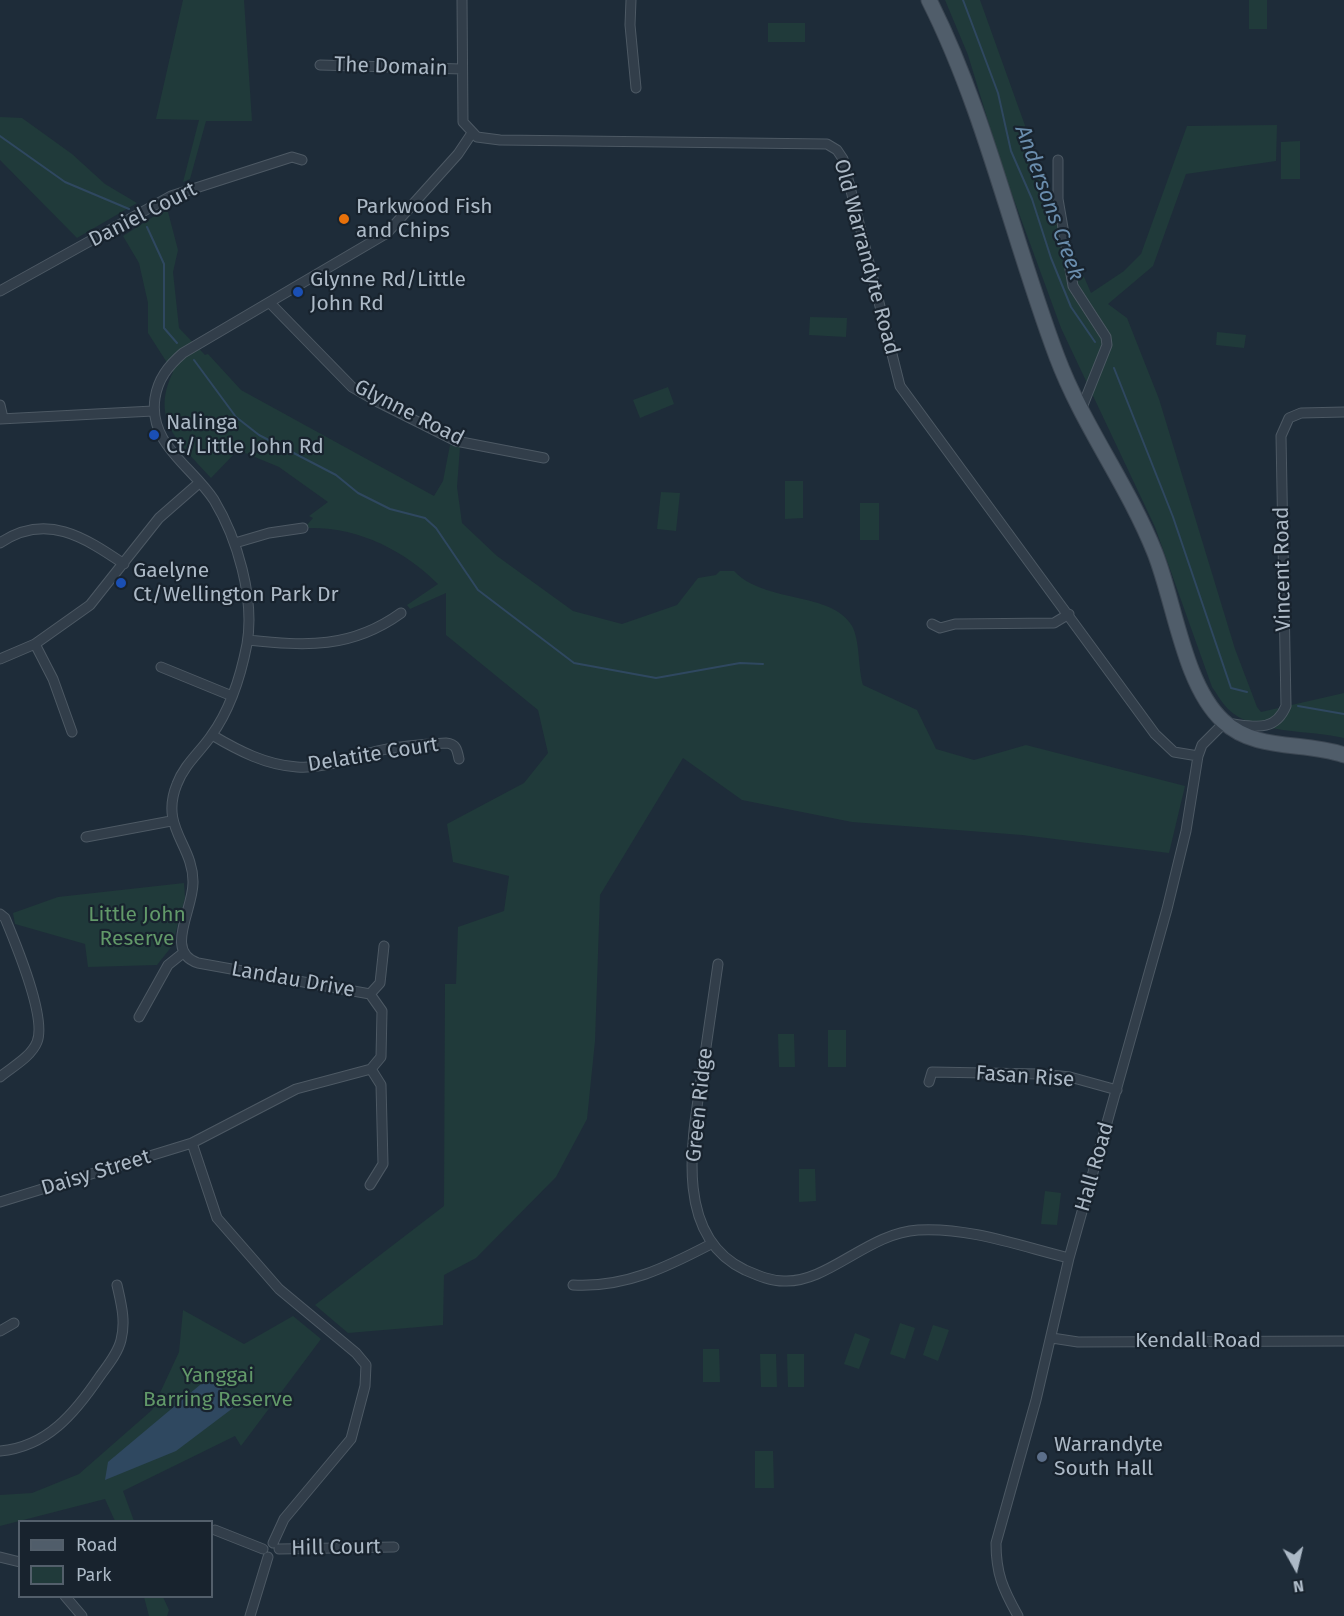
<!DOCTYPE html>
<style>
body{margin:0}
#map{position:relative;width:1344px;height:1616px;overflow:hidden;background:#1e2c39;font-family:"Fira Sans",sans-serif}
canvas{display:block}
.legend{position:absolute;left:18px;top:1520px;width:195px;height:78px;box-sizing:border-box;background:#18232e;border:2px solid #535f6b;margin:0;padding:8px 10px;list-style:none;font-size:18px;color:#acb9c6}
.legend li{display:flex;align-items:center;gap:12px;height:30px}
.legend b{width:30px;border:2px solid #535f6b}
.north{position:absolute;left:1266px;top:1538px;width:60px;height:60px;-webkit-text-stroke:4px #18232e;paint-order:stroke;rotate:172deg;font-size:16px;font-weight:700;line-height:24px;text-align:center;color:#acb9c6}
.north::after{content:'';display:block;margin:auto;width:21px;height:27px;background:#acb9c6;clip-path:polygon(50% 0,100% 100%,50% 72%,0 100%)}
</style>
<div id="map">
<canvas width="1344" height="1616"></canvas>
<ul class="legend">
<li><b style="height:8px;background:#505d6a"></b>Road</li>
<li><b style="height:16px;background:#203a3a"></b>Park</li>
</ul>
<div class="north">N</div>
</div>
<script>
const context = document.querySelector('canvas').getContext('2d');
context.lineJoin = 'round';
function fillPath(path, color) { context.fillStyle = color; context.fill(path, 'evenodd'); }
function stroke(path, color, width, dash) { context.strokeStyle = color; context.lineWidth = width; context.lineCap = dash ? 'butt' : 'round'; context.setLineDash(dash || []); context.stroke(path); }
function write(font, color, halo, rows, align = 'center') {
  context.font = font + ' "Fira Sans",sans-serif'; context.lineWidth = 4.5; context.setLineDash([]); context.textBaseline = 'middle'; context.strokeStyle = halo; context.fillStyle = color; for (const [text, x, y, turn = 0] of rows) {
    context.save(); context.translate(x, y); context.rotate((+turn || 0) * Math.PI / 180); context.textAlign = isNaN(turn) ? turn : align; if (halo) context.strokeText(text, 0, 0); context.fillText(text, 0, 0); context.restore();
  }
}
const green = new Path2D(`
 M 183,0 L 244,0 L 252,121 L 206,121 L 190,179 L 183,182 L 199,120 L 156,119 Z
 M 945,0 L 980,0 L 1056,212 L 1091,293 L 1124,271 L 1141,254 L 1187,126 L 1277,125 L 1276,161 L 1186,174 L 1153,266 L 1108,304 L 1127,318 L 1159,399 L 1235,649 L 1257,707 L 1261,712 L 1344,693 L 1344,738 C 1312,730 1252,734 1228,709 C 1222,703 1217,694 1212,687 L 1155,527 L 1061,328 L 1002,167 L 968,55 Z
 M 1249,0 L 1267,0 L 1267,29 L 1249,29 Z
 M 768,23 L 805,23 L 805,42 L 768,42 Z
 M 0,117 L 22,118 L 72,154 L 105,184 L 137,203 L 77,238 L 0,160 Z
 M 1300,141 L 1300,179 L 1281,179 L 1281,142 Z
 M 167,208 L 178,250 L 173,272 L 179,328 L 205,355 L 208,354 L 241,390 L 434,496 L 443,481 L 450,445 L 460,447 L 457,487 L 462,523 L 497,556 L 573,611 L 622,624 L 677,605 L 698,578 L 716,575 L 720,571 L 734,571 C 765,604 832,591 852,626 C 860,640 858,669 863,685 L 917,710 L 936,749 L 974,760 L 1026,745 L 1185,786 L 1169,853 L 1022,835 L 852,822 L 742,800 L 683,758 L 600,895 L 595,1041 L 587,1119 L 556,1177 L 476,1258 L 444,1275 L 443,1325 L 348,1333 L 315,1305 L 444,1206 L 445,984 L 456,984 L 458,927 L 504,911 L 509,876 L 453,862 L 447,824 L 524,783 L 548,753 L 538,710 L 446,635 L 446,593 L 410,609 L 407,605 L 438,584 C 404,550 358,527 309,528 L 307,525 L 313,518 L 309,516 L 328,502 L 279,467 L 238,450 L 211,478 C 181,444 149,421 173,372 L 148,333 L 148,303 L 139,263 L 123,236 Z
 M 810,317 L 847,318 L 846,337 L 809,335 Z
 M 1217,332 L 1246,335 L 1244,348 L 1216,345 Z
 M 668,387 L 674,404 L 640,418 L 633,400 Z
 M 785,481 L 803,481 L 803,518 L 785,519 Z
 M 661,492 L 680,493 L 676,531 L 657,529 Z
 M 860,503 L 879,503 L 879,540 L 860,540 Z
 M 184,883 L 185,898 L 172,946 L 157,965 L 88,967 L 85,944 L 15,924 L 13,913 L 58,897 Z
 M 828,1030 L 846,1030 L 846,1067 L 828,1067 Z
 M 778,1034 L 794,1034 L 795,1067 L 779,1067 Z
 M 799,1169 L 815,1169 L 816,1201 L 799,1202 Z
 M 1045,1191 L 1061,1193 L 1057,1225 L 1041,1224 Z
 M 183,1310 L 244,1344 L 293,1316 L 321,1339 L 241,1446 L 235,1436 L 123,1491 L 134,1521 L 115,1521 L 105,1499 L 0,1526 L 0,1495 L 32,1493 L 79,1474 L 152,1410 L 179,1352 Z
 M 900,1323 L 915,1328 L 905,1359 L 890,1354 Z
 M 933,1325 L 949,1330 L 938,1361 L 923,1355 Z
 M 855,1333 L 870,1339 L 859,1369 L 844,1364 Z
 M 703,1349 L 719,1349 L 720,1382 L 703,1382 Z
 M 760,1354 L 776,1354 L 777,1387 L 761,1387 Z
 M 787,1354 L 804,1354 L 804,1387 L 788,1387 Z
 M 755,1451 L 773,1451 L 774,1488 L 755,1488 Z
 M 144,1597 L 163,1597 L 169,1610 L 167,1616 L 149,1616 Z`);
const water = new Path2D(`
 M 213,1374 L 233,1408 L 176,1451 L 105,1480 L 108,1462 Z`);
const stream = new Path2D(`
 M 963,0 L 998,93 L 1011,151 L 1032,199 L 1051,258 L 1071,307 L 1095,342
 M 0,136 L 65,182 L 129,209
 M 147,227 L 164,264 L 164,328 L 177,343
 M 194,360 L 236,417 L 259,435 L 336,475 L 358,493 L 390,509 L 425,518 L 436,528 L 478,590 L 574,663 L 656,678 L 740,663 L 763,664
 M 1114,368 L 1173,517 L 1231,688 L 1247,692
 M 1298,706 L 1344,714`);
const minor = new Path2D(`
 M 462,0 L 463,122 L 477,137 L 500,140 L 827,144 L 837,150 L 843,159 L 900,386 L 1155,734 L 1174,752 L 1198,756
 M 631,0 L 630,25 L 636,88
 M 320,65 L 462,69
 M 1058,160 L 1058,199 L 1073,286 L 1106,337 L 1107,345 L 1081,410
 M 0,291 L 171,196 L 292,157 L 302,160
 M 270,303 L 352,387 L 378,402 L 456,441 L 544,458
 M 0,405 L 3,418
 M 0,419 L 153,411
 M 0,543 C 46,512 84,537 124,564
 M 235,543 L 269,533 L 303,528
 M 932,624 L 940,628 L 955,624 L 1054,623 L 1069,614
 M 248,640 C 306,646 351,649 401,613
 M 35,644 L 53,679 L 72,732
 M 0,659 L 35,644 L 90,605 L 159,518 L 199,483
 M 161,667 L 232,696
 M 212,735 C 239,751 266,765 297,767 C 326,769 350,757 377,751 C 400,746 423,744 446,743 C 456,744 457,749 459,759
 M 86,837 L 171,821
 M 0,914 L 5,918 C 15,942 47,1018 37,1042 C 31,1057 12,1067 0,1077
 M 718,964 C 713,999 708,1033 703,1068 C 693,1133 671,1235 745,1270 C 757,1275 770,1281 784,1281 C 828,1283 868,1233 918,1230 C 969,1227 1020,1246 1069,1258
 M 370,994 L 380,983 L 384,946
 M 139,1017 L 168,965 L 183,953
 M 929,1082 L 932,1072 L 1040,1074 L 1070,1077 L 1117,1090
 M 370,1185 L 383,1164 L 381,1085 L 371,1069
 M 0,1202 L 192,1143
 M 573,1285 C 625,1288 667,1267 711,1244
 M 0,1331 L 14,1323
 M 1052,1338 L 1078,1342 L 1344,1341
 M 0,1451 C 47,1447 75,1413 100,1376 C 108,1365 118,1353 121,1340 C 126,1321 121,1303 117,1285
 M 215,1530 L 263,1549
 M 273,1543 L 284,1519 L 351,1439 L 365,1386 L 366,1365 L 356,1353 L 279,1289 L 217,1218 L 192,1143 L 296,1089 L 371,1069 L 381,1057 L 382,1011 L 370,994 L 198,963 C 164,952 193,910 193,883 C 194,845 159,828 177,784 C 184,765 200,752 211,736 C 230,710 241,675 247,644 C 255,598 237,538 214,500 C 192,466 148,444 155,398 C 158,379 168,366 183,353 L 387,233 L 458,154 L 472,133
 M 279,1549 L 394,1547
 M 0,1557 L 20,1562
 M 65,1596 L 82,1616
 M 250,1616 L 268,1557
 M 1018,1616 C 1003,1589 996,1574 996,1543 L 1036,1400 L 1069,1258 L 1167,909 L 1186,831 L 1198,756 L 1202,745 L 1224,723 C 1250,725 1274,735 1286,706 L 1281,436 L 1289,418 L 1301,413 L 1344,412`);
const primary = new Path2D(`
 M 929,0 C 985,111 1013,240 1057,357 C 1083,426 1128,485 1155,553 C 1175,604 1184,685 1223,721 C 1256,752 1304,741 1344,755`);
const markers = [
 [344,219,6,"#e8710a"],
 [298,292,6,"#1a4fb4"],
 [154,435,6,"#1a4fb4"],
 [121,583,6,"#1a4fb4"],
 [1042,1457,6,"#5c6f8a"]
];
const streetNames = [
 ["The Domain",391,67,2],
 ["Daniel Court",143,215,-27],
 ["Old Warrandyte Road",866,257,75],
 ["Glynne Road",409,413,27],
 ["Vincent Road",1283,569,-91],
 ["Delatite Court",373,755,-9],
 ["Landau Drive",293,980,10],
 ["Fasan Rise",1025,1077,4],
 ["Green Ridge",700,1105,-84],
 ["Hall Road",1095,1167,-74],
 ["Daisy Street",96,1173,-17],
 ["Kendall Road",1198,1341],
 ["Hill Court",336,1548,-1]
];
const poiNames = [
 ["Parkwood Fish",356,207],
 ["and Chips",356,231],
 ["Glynne Rd/Little",310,280],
 ["John Rd",310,304],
 ["Nalinga",166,423],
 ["Ct/Little John Rd",166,447],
 ["Gaelyne",133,571],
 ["Ct/Wellington Park Dr",133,595],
 ["Warrandyte",1054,1445],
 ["South Hall",1054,1469]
];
const parkNames = [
 ["Little John",137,915],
 ["Reserve",137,939],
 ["Yanggai",218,1376],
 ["Barring Reserve",218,1400]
];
const waterNames = [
 ["Andersons Creek",1049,203,70]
];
fillPath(green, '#203a3a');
fillPath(water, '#2f4860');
stroke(stream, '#2f4860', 2);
stroke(minor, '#4d5964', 11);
stroke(primary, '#3c4753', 17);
stroke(minor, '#323e4a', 9);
stroke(primary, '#505d6a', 15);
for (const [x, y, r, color] of markers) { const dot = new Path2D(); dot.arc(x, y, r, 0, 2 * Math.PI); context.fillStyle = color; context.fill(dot); stroke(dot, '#18232e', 2); }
write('21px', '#acb9c6', '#18232e', streetNames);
write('21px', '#acb9c6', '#18232e', poiNames, 'left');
write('21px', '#629969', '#18232e', parkNames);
write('italic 22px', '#6a8dad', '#18232e', waterNames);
</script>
